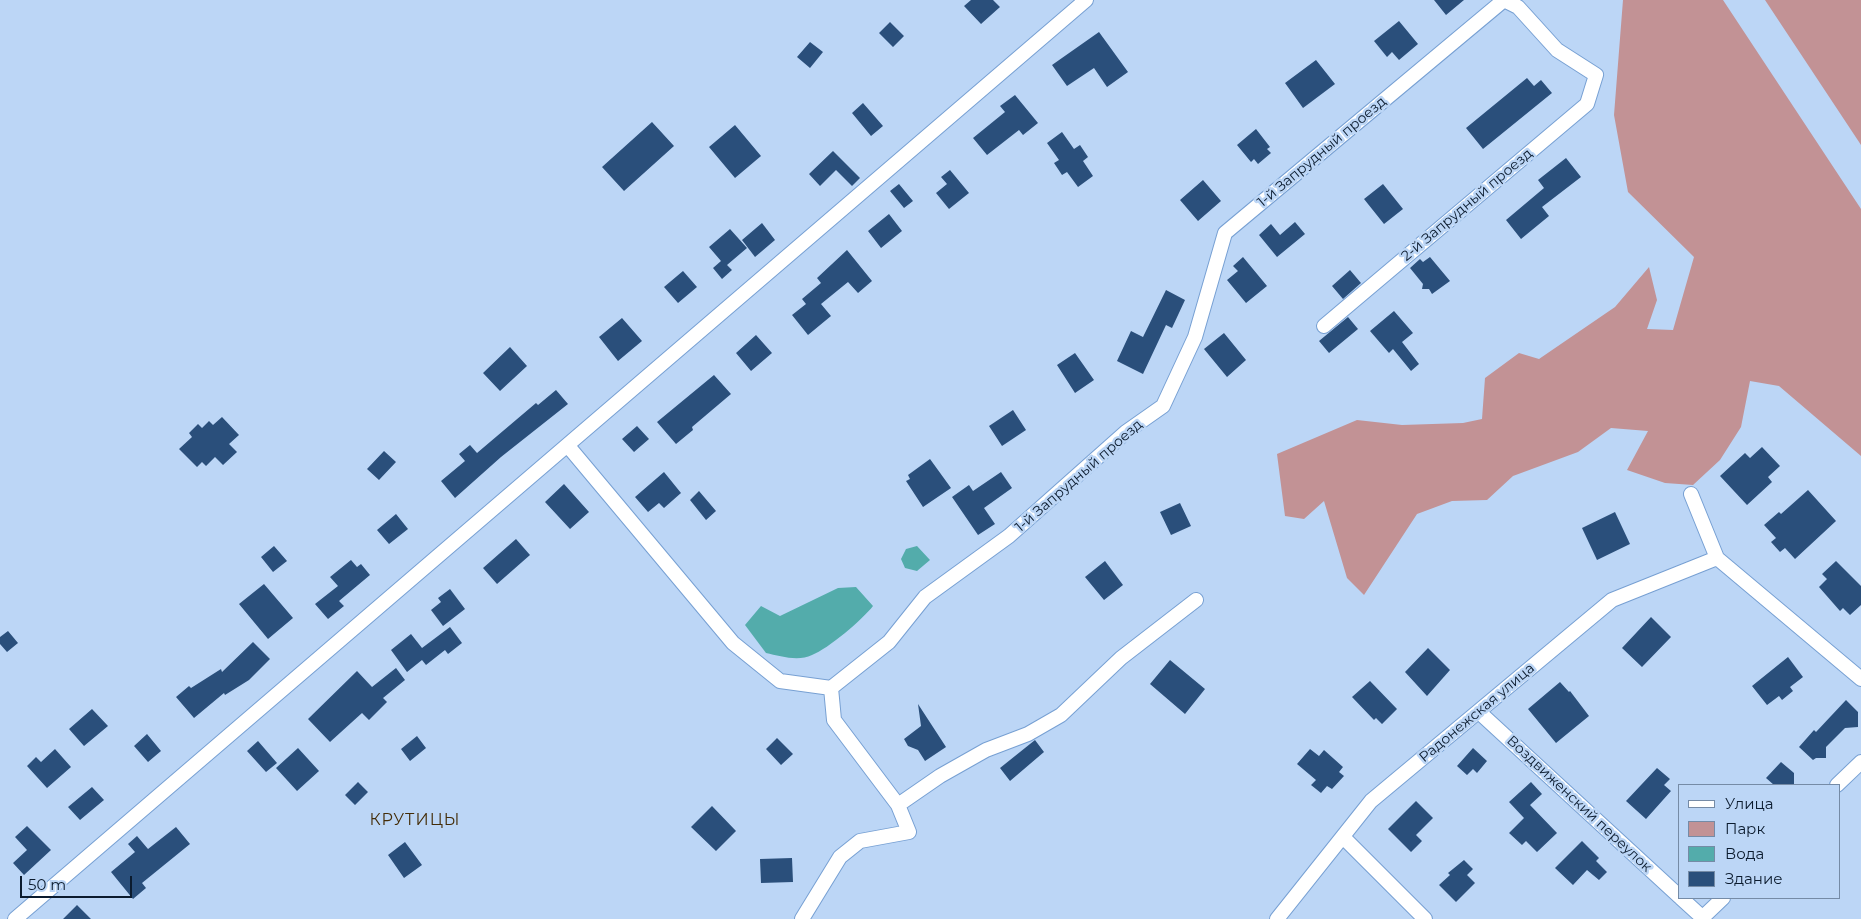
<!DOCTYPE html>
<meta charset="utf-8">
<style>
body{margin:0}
#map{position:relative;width:1861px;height:919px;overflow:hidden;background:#bcd6f6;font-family:Montserrat,sans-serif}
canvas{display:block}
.legend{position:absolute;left:1678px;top:784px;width:162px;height:115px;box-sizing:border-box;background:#bcd6f6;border:1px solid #758ba6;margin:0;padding:6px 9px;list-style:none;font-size:15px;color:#0b1b2e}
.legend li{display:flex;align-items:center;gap:10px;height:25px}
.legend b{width:25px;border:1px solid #758ba6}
.scale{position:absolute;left:20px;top:876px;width:112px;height:22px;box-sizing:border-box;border:2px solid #0b1b2e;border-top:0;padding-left:6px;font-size:15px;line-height:18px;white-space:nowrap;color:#0b1b2e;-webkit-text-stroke:4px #bcd6f6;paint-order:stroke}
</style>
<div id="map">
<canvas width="1861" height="919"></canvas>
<ul class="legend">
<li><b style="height:6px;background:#fff"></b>Улица</li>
<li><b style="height:14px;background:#c29295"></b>Парк</li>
<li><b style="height:14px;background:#53acab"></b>Вода</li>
<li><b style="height:14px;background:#2a4f7b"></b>Здание</li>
</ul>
<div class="scale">50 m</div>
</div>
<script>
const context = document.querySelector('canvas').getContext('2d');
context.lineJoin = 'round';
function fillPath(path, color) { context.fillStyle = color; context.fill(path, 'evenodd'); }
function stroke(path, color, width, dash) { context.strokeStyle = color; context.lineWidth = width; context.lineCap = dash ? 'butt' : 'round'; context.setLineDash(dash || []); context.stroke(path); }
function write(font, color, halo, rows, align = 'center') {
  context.font = font + ' Montserrat,sans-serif'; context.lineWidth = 5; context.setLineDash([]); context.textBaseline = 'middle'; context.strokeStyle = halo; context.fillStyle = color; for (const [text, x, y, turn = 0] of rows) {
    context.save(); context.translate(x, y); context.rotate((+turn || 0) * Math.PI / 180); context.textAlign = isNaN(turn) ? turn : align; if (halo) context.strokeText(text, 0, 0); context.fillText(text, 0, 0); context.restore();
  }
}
const green = new Path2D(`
 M 1623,0 L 1723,0 L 1861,209 L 1861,456 L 1779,386 L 1750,381 L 1741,427 L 1720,460 L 1693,485 L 1665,483 L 1627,470 L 1648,431 L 1611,428 L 1578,452 L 1513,476 L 1487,500 L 1452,501 L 1417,514 L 1364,595 L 1347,578 L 1324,501 L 1304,519 L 1285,516 L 1277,454 L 1357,420 L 1402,425 L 1463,423 L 1482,419 L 1485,378 L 1519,353 L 1539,359 L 1615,307 L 1649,267 L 1657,300 L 1647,329 L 1673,330 L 1694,257 L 1628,192 L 1614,115 Z
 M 1765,0 L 1861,0 L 1861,145 Z`);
const water = new Path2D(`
 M 917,546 L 930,560 L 917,571 L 905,568 L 901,559 L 906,549 Z
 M 856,587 L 873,606 C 863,619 828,649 812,655 C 798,662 780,656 766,653 L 745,625 L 761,606 L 780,616 L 838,588 Z`);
const building = new Path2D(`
 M 971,0 L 993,0 L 1000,7 L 981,24 L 964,6 Z
 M 1434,0 L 1464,0 L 1446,15 Z
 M 1399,21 L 1418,44 L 1399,60 L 1392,52 L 1387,57 L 1374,41 Z
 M 890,22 L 904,36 L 893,47 L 879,33 Z
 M 1099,32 L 1128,72 L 1107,87 L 1094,68 L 1067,86 L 1052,65 Z
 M 810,42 L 823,52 L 810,68 L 797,57 Z
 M 1316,60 L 1335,84 L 1303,108 L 1285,83 Z
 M 1527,78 L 1534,86 L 1541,80 L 1552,93 L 1483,149 L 1466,128 Z
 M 1015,95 L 1038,123 L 1023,135 L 1019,130 L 987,155 L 973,138 L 1005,112 L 1000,106 Z
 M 863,103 L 883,126 L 871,136 L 852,113 Z
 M 652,122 L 674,146 L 624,191 L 602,167 Z
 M 735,125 L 761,156 L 735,178 L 709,147 Z
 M 1256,129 L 1270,147 L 1267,149 L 1271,153 L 1258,164 L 1254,159 L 1251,162 L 1237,145 Z
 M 1062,132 L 1074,149 L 1080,145 L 1088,157 L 1083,161 L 1093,176 L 1078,187 L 1067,172 L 1062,175 L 1054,163 L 1059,160 L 1047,143 Z
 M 833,151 L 860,178 L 852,186 L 836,170 L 820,186 L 809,174 Z
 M 1566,158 L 1581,177 L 1542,207 L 1549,216 L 1521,239 L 1506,220 L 1544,188 L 1538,180 Z
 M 950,170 L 969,193 L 949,209 L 936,193 L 947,184 L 941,177 Z
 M 1203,180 L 1221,201 L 1198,221 L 1180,200 Z
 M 899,184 L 913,201 L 904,208 L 890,191 Z
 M 1383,184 L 1403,209 L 1384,224 L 1364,199 Z
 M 889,214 L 902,231 L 881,248 L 868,231 Z
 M 1295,222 L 1305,234 L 1277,257 L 1259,235 L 1271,224 L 1280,235 Z
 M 762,223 L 775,240 L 755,257 L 742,240 Z
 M 730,229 L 747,248 L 727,265 L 732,270 L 722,279 L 713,268 L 721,261 L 709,247 Z
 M 847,250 L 872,281 L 858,293 L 848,282 L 821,304 L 831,316 L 808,335 L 792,315 L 806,304 L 802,299 L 821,283 L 817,278 Z
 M 1243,257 L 1267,286 L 1246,303 L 1227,280 L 1238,271 L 1233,266 Z
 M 1430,257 L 1450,281 L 1432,294 L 1429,289 L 1422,289 L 1423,284 L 1410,268 L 1420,259 L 1423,262 Z
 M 1350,270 L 1361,283 L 1343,299 L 1332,286 Z
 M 683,271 L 697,287 L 678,303 L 664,287 Z
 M 1166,290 L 1185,300 L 1172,328 L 1166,325 L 1143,374 L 1117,361 L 1131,331 L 1143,337 Z
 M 1394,311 L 1413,333 L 1402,342 L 1419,364 L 1411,371 L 1393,349 L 1389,353 L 1370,331 Z
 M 1348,317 L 1358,329 L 1329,353 L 1319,341 Z
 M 622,318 L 642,341 L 618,361 L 599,337 Z
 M 1224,333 L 1246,360 L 1227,377 L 1204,349 Z
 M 756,335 L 772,353 L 751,371 L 736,353 Z
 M 510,347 L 527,366 L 500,391 L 483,373 Z
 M 1075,353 L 1094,380 L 1075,393 L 1057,365 Z
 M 714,375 L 731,394 L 692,427 L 693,430 L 676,444 L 657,422 Z
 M 556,390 L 568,404 L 501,457 L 455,498 L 441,481 L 465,461 L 459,454 L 470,445 L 477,453 L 536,403 L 538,405 Z
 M 1013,410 L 1026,430 L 1002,446 L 989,426 Z
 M 222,417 L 239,435 L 229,444 L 237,452 L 223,465 L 215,457 L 206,466 L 202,462 L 197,467 L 179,449 L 192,437 L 189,433 L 198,424 L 202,428 L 209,421 L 213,425 Z
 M 637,426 L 649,439 L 634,452 L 622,439 Z
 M 1762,447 L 1780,466 L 1768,477 L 1772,482 L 1747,505 L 1720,476 L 1745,453 L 1750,458 Z
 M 384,451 L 396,462 L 379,480 L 367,469 Z
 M 930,459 L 951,488 L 923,507 L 906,481 L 910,479 L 908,475 Z
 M 664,472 L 681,493 L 664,508 L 659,503 L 648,512 L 635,497 Z
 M 1001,472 L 1012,488 L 984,508 L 995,524 L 978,535 L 952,497 L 969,485 L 973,491 Z
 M 564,484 L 589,512 L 570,529 L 545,502 Z
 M 1808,490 L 1836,521 L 1795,559 L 1785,548 L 1780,552 L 1771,542 L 1776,538 L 1764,525 L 1779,512 L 1781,514 Z
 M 699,491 L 716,511 L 706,520 L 690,500 Z
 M 1180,503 L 1191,526 L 1171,535 L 1160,512 Z
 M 1615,512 L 1630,544 L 1597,560 L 1582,528 Z
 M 396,514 L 408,529 L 389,544 L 377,530 Z
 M 516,539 L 530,555 L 497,584 L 483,568 Z
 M 274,546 L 287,561 L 273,572 L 261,557 Z
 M 351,560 L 357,567 L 361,564 L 370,575 L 339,601 L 344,606 L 328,619 L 315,604 L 338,586 L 330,577 Z
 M 1105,561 L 1123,585 L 1104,600 L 1085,577 Z
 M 1836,561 L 1861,586 L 1861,605 L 1850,615 L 1843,608 L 1840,611 L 1819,587 L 1827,579 L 1822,574 Z
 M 264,584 L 293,618 L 268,639 L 239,604 Z
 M 450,589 L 465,609 L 443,626 L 431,610 L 441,602 L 438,598 Z
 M 1651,617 L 1671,637 L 1642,667 L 1622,648 Z
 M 450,627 L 462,643 L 448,654 L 445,650 L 426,665 L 422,660 L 407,672 L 391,650 L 411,634 L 422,648 Z
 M 8,631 L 18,643 L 7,652 L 0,644 L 0,637 Z
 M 253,642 L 270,659 L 249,680 L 225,695 L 224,693 L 194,718 L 176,697 L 189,686 L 191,688 L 221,669 L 222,672 Z
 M 1428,648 L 1450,670 L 1427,696 L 1405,672 Z
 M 1788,657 L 1803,677 L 1790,687 L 1793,691 L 1782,700 L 1779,696 L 1767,705 L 1752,686 Z
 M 1170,660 L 1205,689 L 1185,714 L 1150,684 Z
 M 396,668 L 405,680 L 383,698 L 387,702 L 369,720 L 362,713 L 330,742 L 308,719 L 357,671 L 372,687 Z
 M 1370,681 L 1397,709 L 1382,724 L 1376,718 L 1374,720 L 1352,697 Z
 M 1560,682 L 1569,692 L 1570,691 L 1589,716 L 1556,743 L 1528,709 Z
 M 1846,700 L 1858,712 L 1858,727 L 1845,728 L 1826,747 L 1826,758 L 1816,758 L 1813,760 L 1799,747 L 1814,730 L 1816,732 Z
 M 918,704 L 946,747 L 925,761 L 918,750 L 908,746 L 904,739 L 921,726 Z
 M 92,709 L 108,726 L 84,746 L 69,729 Z
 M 147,734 L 161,751 L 148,762 L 134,746 Z
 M 417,736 L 426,748 L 410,761 L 401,749 Z
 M 777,738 L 793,754 L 781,765 L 766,749 Z
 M 1035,740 L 1044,752 L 1010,781 L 1000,768 Z
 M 258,741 L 277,763 L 266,772 L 247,751 Z
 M 298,748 L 319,771 L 297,791 L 276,768 Z
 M 1473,748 L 1487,761 L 1477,773 L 1473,769 L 1467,775 L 1457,766 Z
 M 55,749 L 71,767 L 47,788 L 27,766 L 36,757 L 41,762 Z
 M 1310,749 L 1319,756 L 1324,750 L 1343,767 L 1339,772 L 1344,776 L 1332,789 L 1327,786 L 1321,793 L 1311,785 L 1316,780 L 1297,764 Z
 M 1781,762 L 1794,773 L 1794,785 L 1774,785 L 1766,778 Z
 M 1657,768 L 1670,779 L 1664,785 L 1671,791 L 1646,819 L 1626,801 Z
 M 358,782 L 368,792 L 355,805 L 345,795 Z
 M 1531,782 L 1542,794 L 1530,805 L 1557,833 L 1537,852 L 1526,841 L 1522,845 L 1509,833 L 1524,818 L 1509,802 Z
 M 92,787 L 104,800 L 80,820 L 68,807 Z
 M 1416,801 L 1433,818 L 1416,835 L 1422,841 L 1411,852 L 1388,829 Z
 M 712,806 L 736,831 L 716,851 L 691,827 Z
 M 27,826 L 51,850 L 24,875 L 13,863 L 27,850 L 15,837 Z
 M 176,827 L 190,844 L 142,883 L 146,888 L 133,899 L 111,872 L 135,852 L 128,844 L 137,836 L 148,849 Z
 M 1582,841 L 1599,858 L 1596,861 L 1607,872 L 1599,880 L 1587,870 L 1573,885 L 1555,868 Z
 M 405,842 L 422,865 L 404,878 L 388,855 Z
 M 792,858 L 793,882 L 761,883 L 760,859 Z
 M 1464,860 L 1473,869 L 1467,875 L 1475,883 L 1456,902 L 1439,885 L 1450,875 L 1448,873 Z
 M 77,905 L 91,919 L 63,919 Z`);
const minor = new Path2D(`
 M 1324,326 L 1587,104 L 1596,75 L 1557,50 L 1518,7 L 1504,0
 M 568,446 L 733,643 L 780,681 L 831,688
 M 1691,494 L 1717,558 L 1861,679
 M 831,688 L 889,642 L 925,597 L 1009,536 L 1126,432 L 1163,406 L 1195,337 L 1225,233 L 1504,0
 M 1479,712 L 1680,897
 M 1837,785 L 1861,762
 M 898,805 L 940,776 L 986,750 L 1028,734 L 1061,715 L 1121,658 L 1196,600
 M 1343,837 L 1425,919
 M 1681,898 L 1704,919
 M 1702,918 L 1723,898
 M 15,919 L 1086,0
 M 802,919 L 840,857 L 860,841 L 909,832 L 898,805 L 834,720 L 831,688
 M 1277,919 L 1371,801 L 1612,600 L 1717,558`);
const streetNames = [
 ["1-й Запрудный проезд",1322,152,-40],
 ["2-й Запрудный проезд",1467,205,-40],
 ["1-й Запрудный проезд",1079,476,-41],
 ["Радонежская улица",1477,713,-40],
 ["Воздвиженский переулок",1579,804,43]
];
const quarterNames = [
 ["КРУТИЦЫ",415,820]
];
fillPath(green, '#c29295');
fillPath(water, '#53acab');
fillPath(building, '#2a4f7b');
stroke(minor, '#77a0d3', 16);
stroke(minor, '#fff', 14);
write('14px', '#0b1b2e', '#bcd6f6', streetNames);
context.letterSpacing = '1px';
write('16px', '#432c07', '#bcd6f6', quarterNames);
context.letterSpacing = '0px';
</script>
